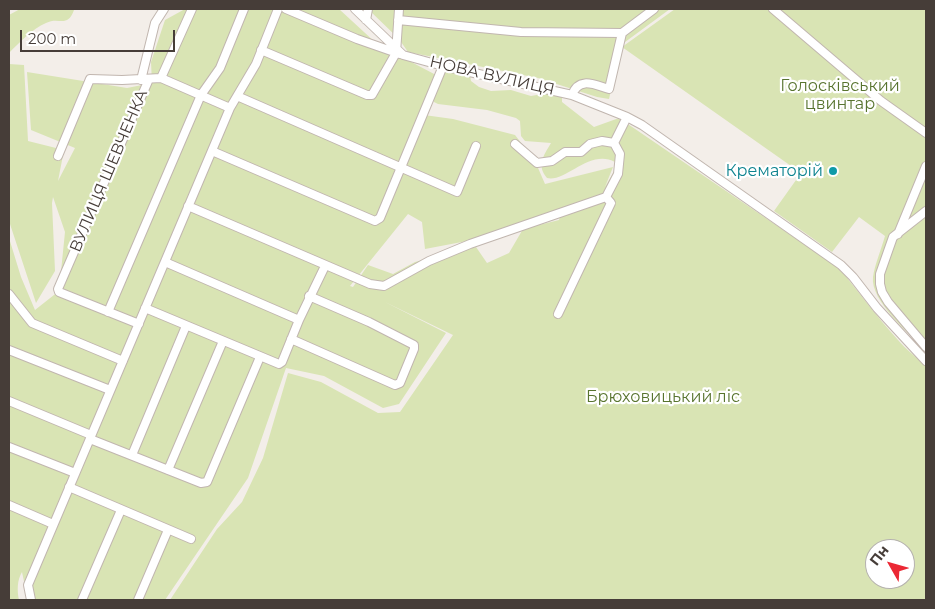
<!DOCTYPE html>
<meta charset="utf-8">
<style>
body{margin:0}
#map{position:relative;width:935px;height:609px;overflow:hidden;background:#f3eee9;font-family:Montserrat,sans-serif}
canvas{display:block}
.frame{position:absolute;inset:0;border:10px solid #463d38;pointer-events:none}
.north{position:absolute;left:865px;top:539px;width:50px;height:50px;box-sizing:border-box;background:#fff;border:1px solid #b5b1af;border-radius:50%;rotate:308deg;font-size:14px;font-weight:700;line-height:20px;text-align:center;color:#463d38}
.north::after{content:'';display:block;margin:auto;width:18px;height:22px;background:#eb2834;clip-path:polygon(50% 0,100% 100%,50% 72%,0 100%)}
.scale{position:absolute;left:20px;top:30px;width:155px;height:22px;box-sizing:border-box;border:2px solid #463d38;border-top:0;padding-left:6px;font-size:15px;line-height:18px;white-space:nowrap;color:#463d38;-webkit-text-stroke:4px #fff;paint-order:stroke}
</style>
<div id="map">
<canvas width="935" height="609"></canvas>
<div class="frame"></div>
<div class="north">Пн</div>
<div class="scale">200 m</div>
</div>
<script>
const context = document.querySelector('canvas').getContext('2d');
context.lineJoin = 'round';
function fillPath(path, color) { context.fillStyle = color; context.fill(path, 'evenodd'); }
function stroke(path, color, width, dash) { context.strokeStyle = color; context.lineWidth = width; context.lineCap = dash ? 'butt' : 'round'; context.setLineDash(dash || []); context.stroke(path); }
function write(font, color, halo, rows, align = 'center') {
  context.font = font + ' Montserrat,sans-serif'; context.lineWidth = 4.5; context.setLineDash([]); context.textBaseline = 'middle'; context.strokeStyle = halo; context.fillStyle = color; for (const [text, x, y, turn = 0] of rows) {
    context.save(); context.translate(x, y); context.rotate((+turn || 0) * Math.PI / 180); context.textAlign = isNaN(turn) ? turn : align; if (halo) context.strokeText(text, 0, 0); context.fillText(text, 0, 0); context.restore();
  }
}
const green = new Path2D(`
 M 20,9 L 74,9 L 74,10 C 67,29 59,16 46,23 C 32,29 19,43 9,53 L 9,15 Z
 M 185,9 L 339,9 L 377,44 L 436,75 L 424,115 L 453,119 L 515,135 L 535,161 L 545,184 L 613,167 L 605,187 L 617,166 L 615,162 C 590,148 565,183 547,178 C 536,165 544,155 551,143 L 525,141 L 521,136 L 520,121 L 516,118 L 487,110 L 438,104 L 434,102 L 433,99 L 445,70 L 470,75 L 471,81 L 479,87 L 491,91 L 511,90 L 531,96 L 547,93 L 562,96 L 562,102 L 594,127 L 619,118 L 839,268 C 859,292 877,317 898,340 C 906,350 917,357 926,367 L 926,600 L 170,600 L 217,529 L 242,502 L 263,458 L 288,373 L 321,382 L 378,413 L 400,412 L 453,335 L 385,302 L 446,333 L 399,404 L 383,408 L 324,376 L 286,368 L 248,478 L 165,600 L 28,600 L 22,572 C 17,580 17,591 19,600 L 9,600 L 9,238 L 21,277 L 35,310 L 59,291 L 65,232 L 53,197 L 52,203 L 55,271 L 36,303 L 9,221 L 9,64 L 24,65 L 28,141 L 64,150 L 58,181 L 75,148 L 31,130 L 27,72 L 127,88 L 152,83 L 151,62 L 165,20 ZM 562,210 L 559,220 L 523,229 L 509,253 L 487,263 L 476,247 L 415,262 L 393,274 L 368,265 L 353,287 L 350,286 L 408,214 L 422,222 L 425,249 L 488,237 ZM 875,549 L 905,549 L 905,579 L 875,579 Z
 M 368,9 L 670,9 L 621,45 L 609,99 L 597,97 L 538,78 L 408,52 L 399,39 Z
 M 675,9 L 926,9 L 926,351 C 911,335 870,301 873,277 C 875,264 881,250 885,236 L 859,217 L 832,252 L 774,211 L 801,173 L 622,47 Z`);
const minor = new Path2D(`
 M 286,9 L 357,39 L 400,54
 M 355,9 L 403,55 L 443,66 L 572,95 L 627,117 L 642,125 L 841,265 L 853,277 L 877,308 L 926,361
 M 773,9 L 881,101 L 926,133
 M 366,20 L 368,9
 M 398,20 L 521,32 L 622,33
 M 261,50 L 367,95 L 372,95 L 396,53 L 399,9
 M 161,78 L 192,9
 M 141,80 L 155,23 L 164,9
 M 572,95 C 579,76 595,85 609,89 L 622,33 L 654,9
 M 237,96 L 457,192 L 476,146
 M 515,144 L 537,163 L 552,161 L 565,152 L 581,152 L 590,144 L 602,141 L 614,143
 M 212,151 L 375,221 L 380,218 L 443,66
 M 58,156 L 90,79 L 122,80 L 161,78 L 230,108
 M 188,206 L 370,284 L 384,286 L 429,261 L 470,244 L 606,197
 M 926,211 L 893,237 L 880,274 L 880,284 L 882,292 L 888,302 L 926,347
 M 898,234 L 926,166
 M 165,262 L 299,320 L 325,266
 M 9,294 L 32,323 L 123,361
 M 145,308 L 279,364 L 282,362 L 299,320
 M 108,312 L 201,95 L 220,68 L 244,9
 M 558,314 L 611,203 L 606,197 L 618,174 L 620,154 L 614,143 L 627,117
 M 139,324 L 59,292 L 58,289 L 149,79
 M 291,339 L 395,385 L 400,383 L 414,349 L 414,345 L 369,322 L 309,296
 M 9,350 L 110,390
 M 9,401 L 91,435
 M 90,439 L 201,483 L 207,482 L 260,357
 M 9,447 L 75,473
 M 132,455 L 186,326
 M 168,470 L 223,341
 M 69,487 L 191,539
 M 9,505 L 53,524
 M 31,600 L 28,585 L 230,108 L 256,64 L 278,9
 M 82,600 L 121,510
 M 138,600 L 168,530`);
const markers = [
 [833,171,5,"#0f9aa8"]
];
const streetNames = [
 ["НОВА ВУЛИЦЯ",492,76,13],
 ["ВУЛИЦЯ ШЕВЧЕНКА",109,171,-67]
];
const parkNames = [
 ["Голосківський",840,86],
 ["цвинтар",840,104],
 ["Брюховицький ліс",663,397]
];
const cultureNames = [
 ["Крематорій",823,171]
];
fillPath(green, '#d9e4b4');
stroke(minor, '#c1b6af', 10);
stroke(minor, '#fff', 8);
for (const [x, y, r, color] of markers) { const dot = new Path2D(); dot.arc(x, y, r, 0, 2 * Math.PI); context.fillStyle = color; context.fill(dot); stroke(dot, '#fff', 2); }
write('16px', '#463d38', '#fff', streetNames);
write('16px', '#58742f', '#fff', parkNames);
write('16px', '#0d838f', '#fff', cultureNames, 'right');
</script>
